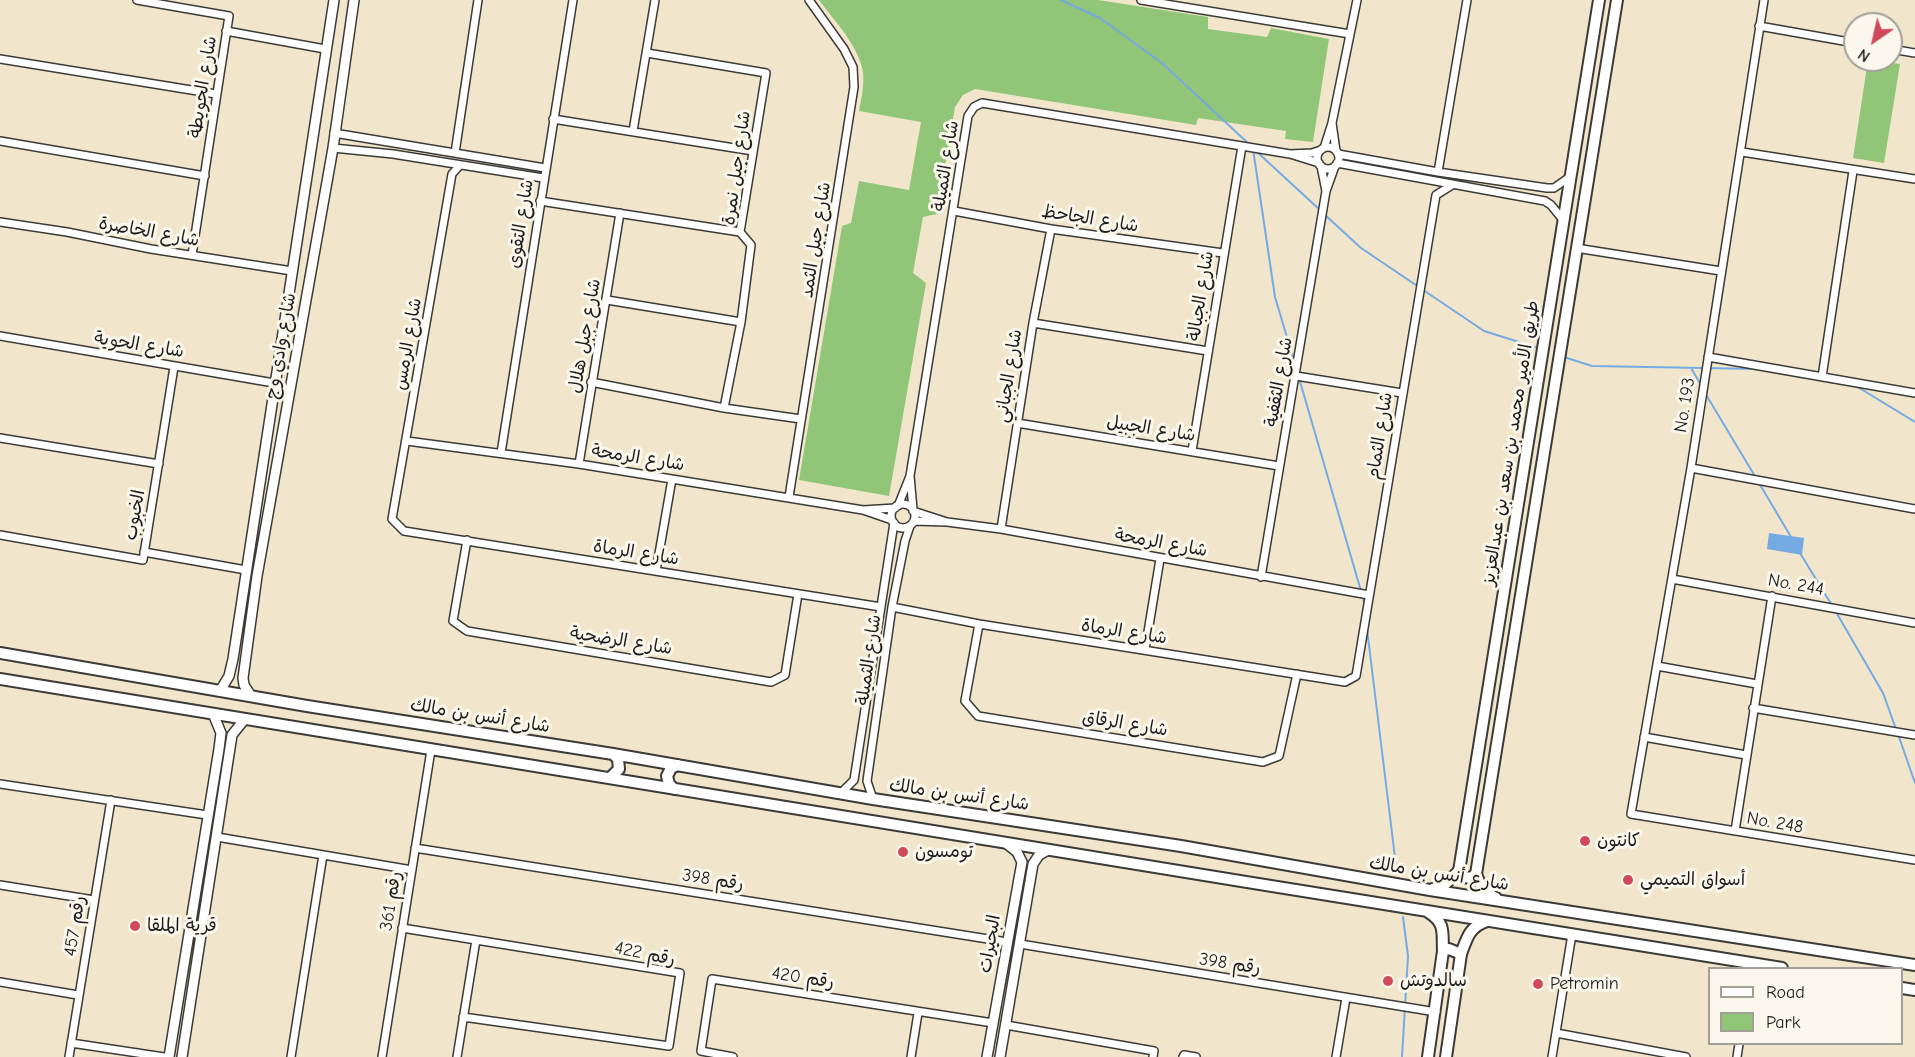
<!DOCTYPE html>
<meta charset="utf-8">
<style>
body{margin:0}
#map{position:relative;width:1915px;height:1057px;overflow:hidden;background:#f1e6cc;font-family:"Comic Neue",sans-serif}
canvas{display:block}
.legend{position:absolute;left:1708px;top:967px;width:195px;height:78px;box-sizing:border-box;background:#fbf7ec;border:2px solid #a29f99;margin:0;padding:8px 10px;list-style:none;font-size:18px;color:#1c1c1c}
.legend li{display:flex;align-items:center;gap:12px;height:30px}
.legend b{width:30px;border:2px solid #a29f99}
.north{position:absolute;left:1843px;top:12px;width:60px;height:60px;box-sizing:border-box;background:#fbf7ec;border:2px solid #a29f99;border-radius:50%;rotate:214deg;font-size:16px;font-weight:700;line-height:24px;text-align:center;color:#1c1c1c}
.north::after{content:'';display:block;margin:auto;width:21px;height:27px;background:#d1495b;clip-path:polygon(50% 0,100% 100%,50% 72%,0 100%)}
</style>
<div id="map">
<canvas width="1915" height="1057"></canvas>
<ul class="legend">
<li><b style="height:8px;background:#fff"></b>Road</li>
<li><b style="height:16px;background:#91c678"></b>Park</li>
</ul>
<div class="north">N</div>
</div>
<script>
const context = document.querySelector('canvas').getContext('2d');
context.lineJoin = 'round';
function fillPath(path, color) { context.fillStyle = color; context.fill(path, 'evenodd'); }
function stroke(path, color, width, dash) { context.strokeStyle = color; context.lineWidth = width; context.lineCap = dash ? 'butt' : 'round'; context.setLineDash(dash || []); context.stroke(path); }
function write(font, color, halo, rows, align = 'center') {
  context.font = font + ' "Comic Neue","Playpen Sans Arabic",sans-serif'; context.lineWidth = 6; context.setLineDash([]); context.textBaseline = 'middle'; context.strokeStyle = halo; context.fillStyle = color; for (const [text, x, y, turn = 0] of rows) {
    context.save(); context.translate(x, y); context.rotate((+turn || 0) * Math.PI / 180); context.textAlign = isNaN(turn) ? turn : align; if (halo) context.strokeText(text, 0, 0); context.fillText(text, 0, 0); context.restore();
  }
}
const green = new Path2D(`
 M 819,0 L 1098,0 L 1208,17 L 1208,29 L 1267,37 L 1271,28 L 1329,39 L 1313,142 L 1285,139 L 1286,131 L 1198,118 L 1196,125 L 975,89 L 963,95 L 955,107 L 937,214 L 923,217 L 913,273 L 926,283 L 889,496 L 799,480 L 842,226 L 851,223 L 859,181 L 909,190 L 921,122 L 859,111 C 862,96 866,78 861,64 C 854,41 833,19 819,0 Z
 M 1868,60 L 1900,64 L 1884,163 L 1853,158 Z`);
const water = new Path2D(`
 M 1769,533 L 1804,538 L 1802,555 L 1767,549 Z`);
const stream = new Path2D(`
 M 1061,0 L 1100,18 L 1162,63 L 1250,145
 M 1253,149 L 1275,297 L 1295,364
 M 1256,151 L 1320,210
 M 1324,214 L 1361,248 L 1484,331 L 1538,348
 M 1564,357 L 1592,366 L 1759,369
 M 1691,368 L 1701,385
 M 1299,378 L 1361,591
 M 1856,386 L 1915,422
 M 1705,393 L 1756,478
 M 1759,483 L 1791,537
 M 1800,553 L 1833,607
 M 1363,596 L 1365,609
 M 1836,612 L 1883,693 L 1896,729
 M 1367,629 L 1397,874
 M 1898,734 L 1915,783
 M 1402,1057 L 1408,956 L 1403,917`);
const minor = new Path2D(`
 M 137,0 L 229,16 L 192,255
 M 1141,0 L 1350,34
 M 1764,0 L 1691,468 L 1631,814 L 1915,860
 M 1759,26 L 1855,43
 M 226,31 L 325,49
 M 1891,49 L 1915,53
 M 647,53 L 766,73 L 740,232 L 751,245 L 741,322 L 724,408
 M 0,59 L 216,94
 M 553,119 L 753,151
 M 1332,123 L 1357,0
 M 633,131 L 655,0
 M 334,133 L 545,168
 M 0,141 L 205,176
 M1317 158a11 11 0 1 1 22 0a11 11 0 1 1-22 0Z
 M 333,148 L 393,154 L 543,178
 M 1324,148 L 1332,123 L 1336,151
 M 1742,152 L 1915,179
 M 455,153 L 478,0
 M 1338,154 L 1438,172 L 1547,188 L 1554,188 L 1571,176
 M 1319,163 L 1290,154 L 1312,153 L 1321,150
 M 1337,163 L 1545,201 L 1551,205 L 1564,221
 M 460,165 L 452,174 L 392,519 L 404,531 L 881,607
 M 1321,166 L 1326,191 L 1335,166
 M 1438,172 L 1467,0
 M 540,201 L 740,232
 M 954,211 L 1051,229 L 1223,253
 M 0,222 L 67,232 L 151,249 L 292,271
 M 1576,248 L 1721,271
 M 607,300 L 741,322
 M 1033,323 L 1208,351
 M 0,336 L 274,383
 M 1708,357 L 1915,393
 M 1296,376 L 1402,393
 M 1822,377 L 1853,171
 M 591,382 L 724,408 L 801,419
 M 1017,423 L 1279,466
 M 0,438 L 159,464
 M 407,441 L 579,464 L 863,510
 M 1192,451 L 1242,146
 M 501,453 L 573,0
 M 579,464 L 620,213
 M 1691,468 L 1915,509
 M 910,476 L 968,116 L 974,107 L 982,103 L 1290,154
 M 789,497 L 854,87 L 853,67 L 844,49 L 809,0
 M891 516a12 12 0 1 1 24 0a12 12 0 1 1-24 0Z
 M 898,506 L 910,476 L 913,509
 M 913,511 L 947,522 L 914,521
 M 892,520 L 863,510 L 895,508
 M 947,522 L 1001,529 L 1369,595
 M 1001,529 L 1033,323 L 1051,229
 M 0,535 L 143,560 L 174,367
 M 467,540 L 453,621 L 467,631 L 771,682 L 785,675 L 798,594
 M 144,552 L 246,570
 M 656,571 L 672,479
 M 1261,577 L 1326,191
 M 1672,579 L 1915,623
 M 892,607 L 979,624 L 1345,682 L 1356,676 L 1436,195 L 1452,185
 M 979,624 L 965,701 L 978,716 L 1263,762 L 1279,756 L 1297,674
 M 1145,650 L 1160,559
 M 1657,666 L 1757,684
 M 1753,708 L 1915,735
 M 1644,737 L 1746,755
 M 0,784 L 207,815
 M 842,792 L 854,780 L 894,523
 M 873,799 L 867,781 L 892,607 L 905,541 L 910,526
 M 1735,831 L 1772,596
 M 217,837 L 412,870
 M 415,848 L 1007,942
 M 0,885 L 94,900
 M 402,928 L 680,973 L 669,1046 L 463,1017
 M 1020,944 L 1436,1012
 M 0,982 L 78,995
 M 1006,1025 L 1154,1051 L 1153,1057
 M 1556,1033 L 1686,1057
 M 71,1043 L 164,1057
 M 69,1057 L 111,800
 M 291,1057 L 323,855
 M 382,1057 L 431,750
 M 457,1057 L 476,940
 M 733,1057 L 701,1051 L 712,979 L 993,1023
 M 911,1057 L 918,1013
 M 1183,1057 L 1184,1055 L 1196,1057
 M 1336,1057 L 1346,998
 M 1552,1057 L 1572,934
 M 1737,1057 L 1739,1044`);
const tertiary = new Path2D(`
 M 220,691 L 229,676 L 233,659 L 334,0
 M 251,696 L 244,685 L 243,678 L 257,576 L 333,148 L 354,0
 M 169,1057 L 219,749 L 221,733 L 214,716
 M 182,1057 L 232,735 L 244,720
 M 987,1057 L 1022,862 L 1017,852 L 1007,844
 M 1000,1057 L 1033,864 L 1039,855 L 1048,850`);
const secondary = new Path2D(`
 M 1599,0 L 1459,871 L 1464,877 L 1471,878 L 1476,874 L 1617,0
 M 1428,1057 L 1443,951 L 1449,949 L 1461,954 L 1446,1057`);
const primary = new Path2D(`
 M 0,653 L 307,706 L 613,754 L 873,799 L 1181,846 L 1430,890 L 1915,965
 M 0,679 C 594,779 1188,872 1782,968
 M 610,778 L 619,769 L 618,759 L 613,754
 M 674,789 L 669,784 L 667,776 L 671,768 L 678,765
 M 1476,874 C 1480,886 1485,892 1496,898
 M 1433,889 L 1444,885 L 1459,871
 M 1428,912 C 1446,923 1442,932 1443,951
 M 1461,954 C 1467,938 1469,927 1487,921
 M 1902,988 L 1915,990`);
const markers = [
 [1585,841,6,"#d1495b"],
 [903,852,6,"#d1495b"],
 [1628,880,6,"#d1495b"],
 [135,926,6,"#d1495b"],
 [1388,981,6,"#d1495b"],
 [1538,984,6,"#d1495b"]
];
const streetNames = [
 ["شارع الحويطة",203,87,-81],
 ["شارع الثميلة",946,166,-81],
 ["شارع جبل نمرة",737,168,-82],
 ["شارع الجاحظ",1090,219,9],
 ["شارع التقوى",521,224,-81],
 ["شارع الخاصرة",149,232,10],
 ["شارع جبل الثمد",816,240,-81],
 ["شارع الجبالة",1201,296,-81],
 ["شارع جبل هلال",585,336,-80],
 ["شارع الرمس",408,344,-80],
 ["شارع الحوية",139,345,9],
 ["شارع وادي وج",281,346,-80],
 ["شارع الجباني",1009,376,-81],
 ["شارع الثقفية",1279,382,-80],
 ["No. 193",1685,405,-81],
 ["شارع الجبيل",1151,429,9],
 ["شارع الثمام",1380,436,-81],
 ["طريق الأمير محمد بن سعد بن عبدالعزيز",1511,443,-81],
 ["شارع الرمحة",638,458,9],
 ["الخبوب",135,515,-80],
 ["شارع الرمحة",1161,543,10],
 ["شارع الرماة",636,553,9],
 ["No. 244",1796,585,10],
 ["شارع الرماة",1124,632,9],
 ["شارع الرضحية",621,641,9],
 ["شارع الثميلة",869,660,-82],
 ["شارع أنس بن مالك",480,716,9],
 ["شارع الرقاق",1125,724,9],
 ["شارع أنس بن مالك",959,795,8],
 ["No. 248",1775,823,10],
 ["شارع أنس بن مالك",1439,874,9],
 ["رقم 398",713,880,9],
 ["رقم 361",391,901,-81],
 ["رقم 457",75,926,-81],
 ["البحيرات",990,944,-80],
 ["رقم 422",645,954,12],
 ["رقم 398",1230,964,9],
 ["رقم 420",803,978,9]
];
const poiNames = [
 ["كانتون",1597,841],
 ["تومسون",915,852],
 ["أسواق التميمي",1640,880],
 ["قرية الملقا",147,926],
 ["سالدوتش",1400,981],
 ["Petromin",1550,984]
];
fillPath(green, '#91c678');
fillPath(water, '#75aae2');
stroke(stream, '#75aae2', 2);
stroke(minor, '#3c3a36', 10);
stroke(tertiary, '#3c3a36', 12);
stroke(secondary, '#3c3a36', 14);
stroke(primary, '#3c3a36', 14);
stroke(minor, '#fff', 7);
stroke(tertiary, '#fff', 9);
stroke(secondary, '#fff', 10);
stroke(primary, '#fff', 10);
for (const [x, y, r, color] of markers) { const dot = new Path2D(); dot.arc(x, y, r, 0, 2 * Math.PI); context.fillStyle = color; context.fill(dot); stroke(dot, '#fbf7ec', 2); }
write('18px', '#1c1c1c', '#fbf7ec', streetNames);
write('18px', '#1c1c1c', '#fbf7ec', poiNames, 'left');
</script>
